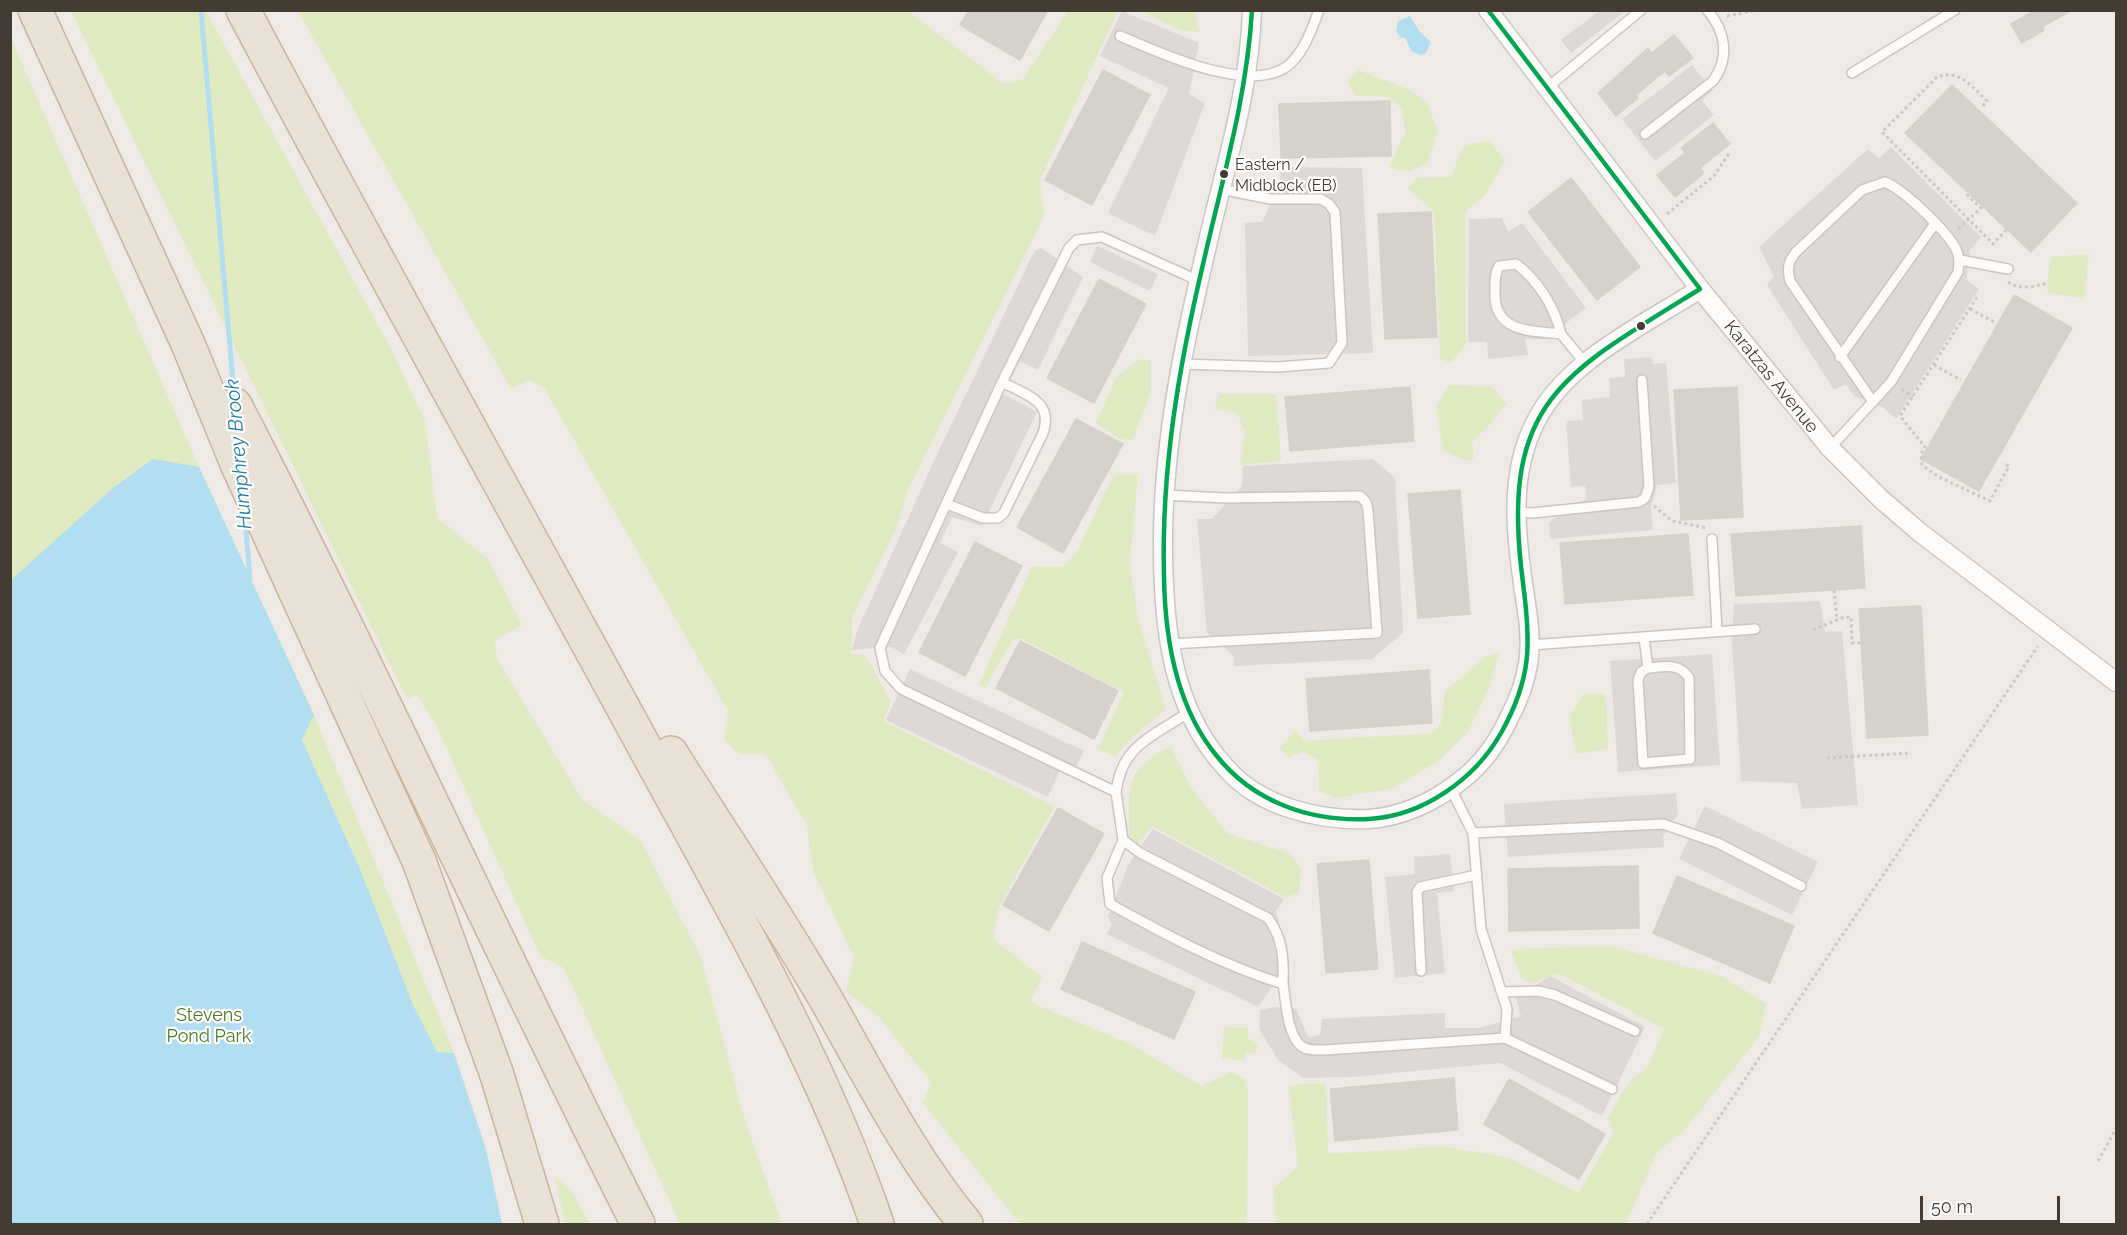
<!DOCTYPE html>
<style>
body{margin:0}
#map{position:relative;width:2127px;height:1235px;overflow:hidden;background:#efeae5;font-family:Raleway,sans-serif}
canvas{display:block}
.frame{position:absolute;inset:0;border:12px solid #443b32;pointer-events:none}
.scale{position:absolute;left:1920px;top:1196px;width:140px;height:27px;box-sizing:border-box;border:3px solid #443b32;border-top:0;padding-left:8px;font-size:18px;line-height:21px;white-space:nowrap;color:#443b32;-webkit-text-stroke:4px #fff;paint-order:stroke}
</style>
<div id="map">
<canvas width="2127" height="1235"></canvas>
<div class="frame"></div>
<div class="scale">50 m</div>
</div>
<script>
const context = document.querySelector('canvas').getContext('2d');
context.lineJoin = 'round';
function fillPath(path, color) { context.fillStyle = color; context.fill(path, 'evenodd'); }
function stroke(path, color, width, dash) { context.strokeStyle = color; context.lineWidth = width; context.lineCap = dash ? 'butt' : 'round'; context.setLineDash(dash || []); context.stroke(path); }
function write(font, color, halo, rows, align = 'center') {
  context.font = font + ' Raleway,sans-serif'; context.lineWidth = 4.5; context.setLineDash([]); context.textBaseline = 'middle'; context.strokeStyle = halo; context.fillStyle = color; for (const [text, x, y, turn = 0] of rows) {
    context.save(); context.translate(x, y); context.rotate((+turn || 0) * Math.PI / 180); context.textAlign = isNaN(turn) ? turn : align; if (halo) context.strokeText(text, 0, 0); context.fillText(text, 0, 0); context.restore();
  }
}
const green = new Path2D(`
 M 71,11 L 206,11 L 389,345 L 425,421 L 437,518 L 488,559 L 522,625 L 495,640 L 497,659 L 582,799 L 641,841 L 700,955 L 746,1124 L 782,1224 L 680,1224 L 564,968 L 540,956 L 437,727 L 417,695 L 407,699 Z
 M 298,11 L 908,11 L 1004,84 L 1022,80 L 1068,11 L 1118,11 L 1040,180 L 1044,216 L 908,490 L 897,527 L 852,618 L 851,654 L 865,655 L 891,702 L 883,721 L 1055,806 L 999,907 L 993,939 L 1042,977 L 1030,1002 L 1132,1045 L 1202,1086 L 1231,1072 L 1245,1079 L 1248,1091 L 1247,1224 L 1020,1224 L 923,1103 L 931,1082 L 878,1016 L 846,992 L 854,957 L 813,871 L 807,825 L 766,755 L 739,754 L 724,740 L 728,711 L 545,389 L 530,380 L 511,389 Z
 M 1139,11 L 1195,11 L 1199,32 L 1181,30 Z
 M 10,36 L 199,467 L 314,715 L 454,1053 L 486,1149 L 502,1224 L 11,1224 Z
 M 1358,70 L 1408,89 L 1427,103 L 1438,131 L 1428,163 L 1408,172 L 1389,167 L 1405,133 L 1402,108 L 1387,97 L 1355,95 L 1347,80 Z
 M 1488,140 L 1505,160 L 1486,194 L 1465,212 L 1466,344 L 1451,363 L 1440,359 L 1434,211 L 1408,189 L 1416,178 L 1451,177 L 1463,146 Z
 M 2089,254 L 2084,299 L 2047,292 L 2050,257 Z
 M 1138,359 L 1151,361 L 1151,392 L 1133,440 L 1120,439 L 1096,423 L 1116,378 Z
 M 1449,385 L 1493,387 L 1506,404 L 1487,428 L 1472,441 L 1474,458 L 1467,461 L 1443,451 L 1436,407 Z
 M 1219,394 L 1276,394 L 1281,461 L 1240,465 L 1245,432 L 1237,413 L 1215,409 Z
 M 1138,474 L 1130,565 L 1138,619 L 1166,709 L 1129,740 L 1115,757 L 1098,749 L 1124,692 L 1020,638 L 1013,639 L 985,688 L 979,684 L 1032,566 L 1063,567 L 1076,553 L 1114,475 Z
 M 1499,653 L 1489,688 L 1468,732 L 1438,761 L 1392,789 L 1336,798 L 1319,791 L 1318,759 L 1303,752 L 1287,757 L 1280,747 L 1296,730 L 1303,741 L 1431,733 L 1441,724 L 1445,691 L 1485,657 Z
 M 1584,693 L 1606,694 L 1608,748 L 1576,754 L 1569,716 Z
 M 1171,746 L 1190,786 L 1228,834 L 1289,853 L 1301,868 L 1299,893 L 1285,897 L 1152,826 L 1137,846 L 1129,837 C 1130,786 1122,772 1171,746 Z
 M 1611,946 L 1724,977 L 1766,1004 L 1759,1037 L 1683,1132 L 1657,1152 L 1626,1224 L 1276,1224 L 1273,1189 L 1298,1166 L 1288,1085 L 1326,1083 L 1328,1154 L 1443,1146 L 1509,1158 L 1579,1193 L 1613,1134 L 1608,1118 L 1631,1079 L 1648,1067 L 1664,1029 L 1558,973 L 1533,983 L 1521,979 L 1511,949 Z
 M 1224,1027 L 1248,1028 L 1248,1038 L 1258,1044 L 1257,1050 L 1254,1053 L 1246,1053 L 1245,1060 L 1222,1059 Z
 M 555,1176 L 572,1192 L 590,1224 L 565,1224 Z`);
const parking = new Path2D(`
 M 1122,11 L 1199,43 L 1189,94 L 1205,103 L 1155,236 L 1108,213 L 1169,88 L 1100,56 Z
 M 1599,11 L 1625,11 L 1571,53 L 1561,40 Z
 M 1692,65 L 1713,91 L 1702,100 L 1714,115 L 1655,161 L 1622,119 Z
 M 1891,147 L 1981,237 L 1970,250 L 1966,280 L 1979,289 L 1896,419 L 1884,408 L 1854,396 L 1846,384 L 1834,390 L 1767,285 L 1774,276 L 1759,247 L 1868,149 L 1879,158 Z
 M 1281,167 L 1362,168 L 1373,353 L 1248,356 L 1245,223 L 1262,222 L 1279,187 Z
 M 1502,218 L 1508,232 L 1522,223 L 1586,308 L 1545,339 L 1525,339 L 1528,355 L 1488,359 L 1487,342 L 1468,342 L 1469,219 Z
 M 1097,246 L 1158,274 L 1150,291 L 1090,262 Z
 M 1041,248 L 1083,277 L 1038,370 L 1020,361 L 1003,394 L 1037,412 L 982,526 L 952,517 L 940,543 L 958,552 L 904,654 L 891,647 L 852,650 L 857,631 L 933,463 L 1032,256 L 1035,251 Z
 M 1652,357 L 1653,364 L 1666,363 L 1676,483 L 1657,485 L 1651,508 L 1653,530 L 1550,539 L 1549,522 L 1586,499 L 1585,486 L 1571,487 L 1566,421 L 1583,420 L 1582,400 L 1610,397 L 1609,378 L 1625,377 L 1624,359 Z
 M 1373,459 L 1395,478 L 1403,633 L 1372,659 L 1234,666 L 1233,655 L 1207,633 L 1197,519 L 1212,519 L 1242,486 L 1243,466 Z
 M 1820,601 L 1825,632 L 1842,631 L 1858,805 L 1802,809 L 1797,783 L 1741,781 L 1732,642 L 1734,604 Z
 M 1712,654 L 1720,765 L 1618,772 L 1610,661 Z
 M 910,669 L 1084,751 L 1075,769 L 1063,764 L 1048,797 L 886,720 Z
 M 1676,793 L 1678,814 L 1663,836 L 1664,847 L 1508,857 L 1504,804 Z
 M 1705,806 L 1818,862 L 1792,915 L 1679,859 Z
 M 1153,829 L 1284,899 L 1276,911 L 1289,961 L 1258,1007 L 1107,934 L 1112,925 L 1108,916 L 1129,863 Z
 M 1450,854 L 1454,891 L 1437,893 L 1445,973 L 1395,978 L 1385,877 L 1415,874 L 1414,857 Z
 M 1550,976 L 1645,1027 L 1602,1116 L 1500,1063 L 1352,1077 L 1304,1078 L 1279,1061 L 1259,1029 L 1260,1010 L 1274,1007 L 1296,1009 L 1308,1037 L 1320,1035 L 1322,1019 L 1445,1013 L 1445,1028 L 1479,1028 L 1521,1016 L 1516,998 Z`);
const water = new Path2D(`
 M 1410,16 L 1419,31 L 1431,42 L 1426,53 L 1421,55 L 1412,52 L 1405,38 L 1401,38 L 1396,31 L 1398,21 Z
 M 153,459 L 199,467 L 314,715 L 302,740 L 360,869 L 413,1005 L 437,1052 L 454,1053 L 486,1149 L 502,1224 L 11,1224 L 11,580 L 113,488 Z`);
const stream = new Path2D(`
 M 201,10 L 234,394
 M 245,517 L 250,579 L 245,583`);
const building = new Path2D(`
 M 969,10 L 1048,10 L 1020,60 L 960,25 Z
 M 2036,10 L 2072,10 L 2042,27 L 2044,30 L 2022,43 L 2011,24 Z
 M 1674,35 L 1693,58 L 1669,76 L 1665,71 L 1636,95 L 1638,98 L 1616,116 L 1598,93 L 1648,48 L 1652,53 Z
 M 1103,70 L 1150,95 L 1092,205 L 1045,180 Z
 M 1952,85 L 2077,203 L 2031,252 L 1905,133 Z
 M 1390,101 L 1391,156 L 1281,158 L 1279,104 Z
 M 1713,123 L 1730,144 L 1700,168 L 1704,173 L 1675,197 L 1657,175 L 1685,153 L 1681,148 Z
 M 1571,178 L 1640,267 L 1597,300 L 1528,212 Z
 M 1431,212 L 1437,337 L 1385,339 L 1378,214 Z
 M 1099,279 L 1146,304 L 1094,403 L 1047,378 Z
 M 2014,295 L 2072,328 L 1979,491 L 1921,459 Z
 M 1410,387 L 1414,441 L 1290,451 L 1285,397 Z
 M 1737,387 L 1743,517 L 1681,520 L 1674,390 Z
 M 1076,419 L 1123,444 L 1063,553 L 1017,527 Z
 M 1460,490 L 1470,614 L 1418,618 L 1408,494 Z
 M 1861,526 L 1865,588 L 1736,596 L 1731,534 Z
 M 1688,534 L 1693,595 L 1565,604 L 1560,543 Z
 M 975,542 L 1022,566 L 965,676 L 919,652 Z
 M 1921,606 L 1928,735 L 1867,738 L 1859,609 Z
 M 1020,641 L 1118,691 L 1094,739 L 996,688 Z
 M 1429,670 L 1432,723 L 1310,731 L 1306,679 Z
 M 1058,808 L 1104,834 L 1049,931 L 1003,905 Z
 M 1369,860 L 1378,969 L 1326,973 L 1317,864 Z
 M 1638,866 L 1639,928 L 1509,931 L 1508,869 Z
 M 1677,876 L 1794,926 L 1770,983 L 1653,933 Z
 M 1082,942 L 1195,992 L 1174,1039 L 1061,989 Z
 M 1454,1078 L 1458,1130 L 1335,1141 L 1330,1089 Z
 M 1509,1079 L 1605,1134 L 1579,1179 L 1484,1124 Z`);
const path = new Path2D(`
 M 1727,16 L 1757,10
 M 1983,106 L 1987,101 C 1971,86 1960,69 1937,77 L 1882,132 L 1993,244 L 2006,230
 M 1667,214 L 1714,176 L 1730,152
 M 1958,229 L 1981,208 L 1965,193
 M 2008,282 C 2020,291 2035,286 2048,283
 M 1977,297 L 1900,416 L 1925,447 L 1921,454 L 1922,465 L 1937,476 L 1990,501 L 2009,466 L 2003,463
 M 1970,309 L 1994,322
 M 1934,365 L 1961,380
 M 1902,389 L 1913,397
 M 1654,506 L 1672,521 L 1707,528
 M 1834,590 L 1837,620
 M 1813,630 L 1844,617 L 1851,617 L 1852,643 L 1861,643
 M 1827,758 L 1911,753
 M 2098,1161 L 2116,1129
 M 1647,1224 L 2038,646`);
const service = new Path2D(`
 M 1120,36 C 1158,52 1254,98 1291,63 C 1305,49 1312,29 1319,10
 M 1852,73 L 1955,10
 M 1547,88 L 1641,10
 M 1645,134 L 1713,81 C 1730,58 1726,31 1707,10
 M 1960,260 L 2008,269
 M 1561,334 C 1555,308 1538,280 1516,264 L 1499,266 C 1494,275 1495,284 1495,293 C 1494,333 1532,331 1561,334 L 1585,363
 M 1840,357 L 1934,225
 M 1180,364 L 1278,367 L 1329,363 L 1342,343 L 1335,212 L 1329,204 L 1321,199 L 1270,199 L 1221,189
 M 1830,448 L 1891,382 L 1958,272 C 1959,263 1960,257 1956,249 C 1946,230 1904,190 1885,182 L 1862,190 L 1796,252 C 1788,262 1787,268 1790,281 L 1873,402
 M 1164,495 L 1225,498 L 1360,496 L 1366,502 L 1368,510 L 1377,633 L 1169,644
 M 947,504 L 983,518 L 998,518 L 1004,513 L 1043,433 C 1054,401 1026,395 1002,382
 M 1516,512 L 1532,513 L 1639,502 L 1645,498 L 1649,487 L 1642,380
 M 1712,539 L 1717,631
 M 1644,638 L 1648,668 C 1663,667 1680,662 1689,678 L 1690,759 L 1643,763 L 1638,680 L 1641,672 L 1648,668
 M 1530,645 L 1755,629
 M 1189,712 C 1153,737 1122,744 1116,792 L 901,689 L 885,671 L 880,648 L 1002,382 L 1069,248 L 1077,240 L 1102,237 L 1199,281
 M 1451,789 L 1473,833 L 1481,929 L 1507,1009 L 1505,1038
 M 1116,792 L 1123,840 L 1107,878 L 1110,904 C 1166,935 1222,965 1283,984 C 1286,1001 1287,1034 1301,1046 C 1308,1051 1316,1050 1325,1050 L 1505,1038 L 1612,1089
 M 1473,833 L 1663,824 L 1718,843 L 1801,886
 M 1123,840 L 1140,853 L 1268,918 C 1283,938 1284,960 1283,984
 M 1421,971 L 1417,892 L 1420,887 L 1477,875
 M 1503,992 L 1538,991 L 1555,995 L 1635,1031`);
const minor = new Path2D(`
 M 1252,10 C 1250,82 1230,151 1213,220 C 1184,343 1157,458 1164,586 C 1167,652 1180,718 1226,768 C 1260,807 1319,821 1369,819 C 1401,817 1434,802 1459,782 C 1482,765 1497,744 1509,718 C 1518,701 1525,683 1528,664 C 1532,640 1528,615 1524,591 C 1516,533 1508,475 1536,421 C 1567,360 1644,325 1700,289
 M 1488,10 L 1700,289 L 1830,448 L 1881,499 L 1918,531 L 2116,682`);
const motorway = new Path2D(`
 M 35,10 L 188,344 L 238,466 L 419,861 L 497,1075 L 542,1224
 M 243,10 C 370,250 502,486 632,724 C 719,885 818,1051 877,1224
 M 235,405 C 375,675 500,953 638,1224
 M 671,753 C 722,834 776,914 824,996 C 869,1074 909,1155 966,1224`);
const bus1 = new Path2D(`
 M 1252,10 C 1247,96 1223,177 1204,260 C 1179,365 1161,469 1164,577 C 1165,639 1176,706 1216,755 C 1253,802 1310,822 1369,819 C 1423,816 1475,779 1501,733 C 1532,678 1531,643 1523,583 C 1499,402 1561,375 1700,289 L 1488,10`);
const markers = [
 [1224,174,5,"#443b32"],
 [1641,326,5,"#443b32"]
];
const busNames = [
 ["Eastern /",1235,165],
 ["Midblock (EB)",1235,186]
];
const streetNames = [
 ["Karatzas Avenue",1771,377,51]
];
const parkNames = [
 ["Stevens",209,1016],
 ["Pond Park",209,1037]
];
const waterNames = [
 ["Humphrey Brook",239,454,-95]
];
fillPath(green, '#e0ebc2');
fillPath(parking, '#ded9d6');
fillPath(water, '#b1dff1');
stroke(stream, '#b1dff1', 5);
fillPath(building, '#d7d1cc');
stroke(building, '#d7d1cb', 1.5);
stroke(service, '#cbc6c1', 12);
stroke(minor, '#cbc6c1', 21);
stroke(motorway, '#c9b49e', 36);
stroke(path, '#cdc9c5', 3, [3, 3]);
stroke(service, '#fdfcfb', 9);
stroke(minor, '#fdfcfb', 18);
stroke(motorway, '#ebe2d7', 33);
stroke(bus1, '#00a651', 4.5);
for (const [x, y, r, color] of markers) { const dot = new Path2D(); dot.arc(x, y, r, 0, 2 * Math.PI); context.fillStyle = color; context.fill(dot); stroke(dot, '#fff', 2); }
write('16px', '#443b32', '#fff', busNames, 'left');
write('18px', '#443b32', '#fff', streetNames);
write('18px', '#4d7a21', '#fff', parkNames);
write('italic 20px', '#217ea7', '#fff', waterNames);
</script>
